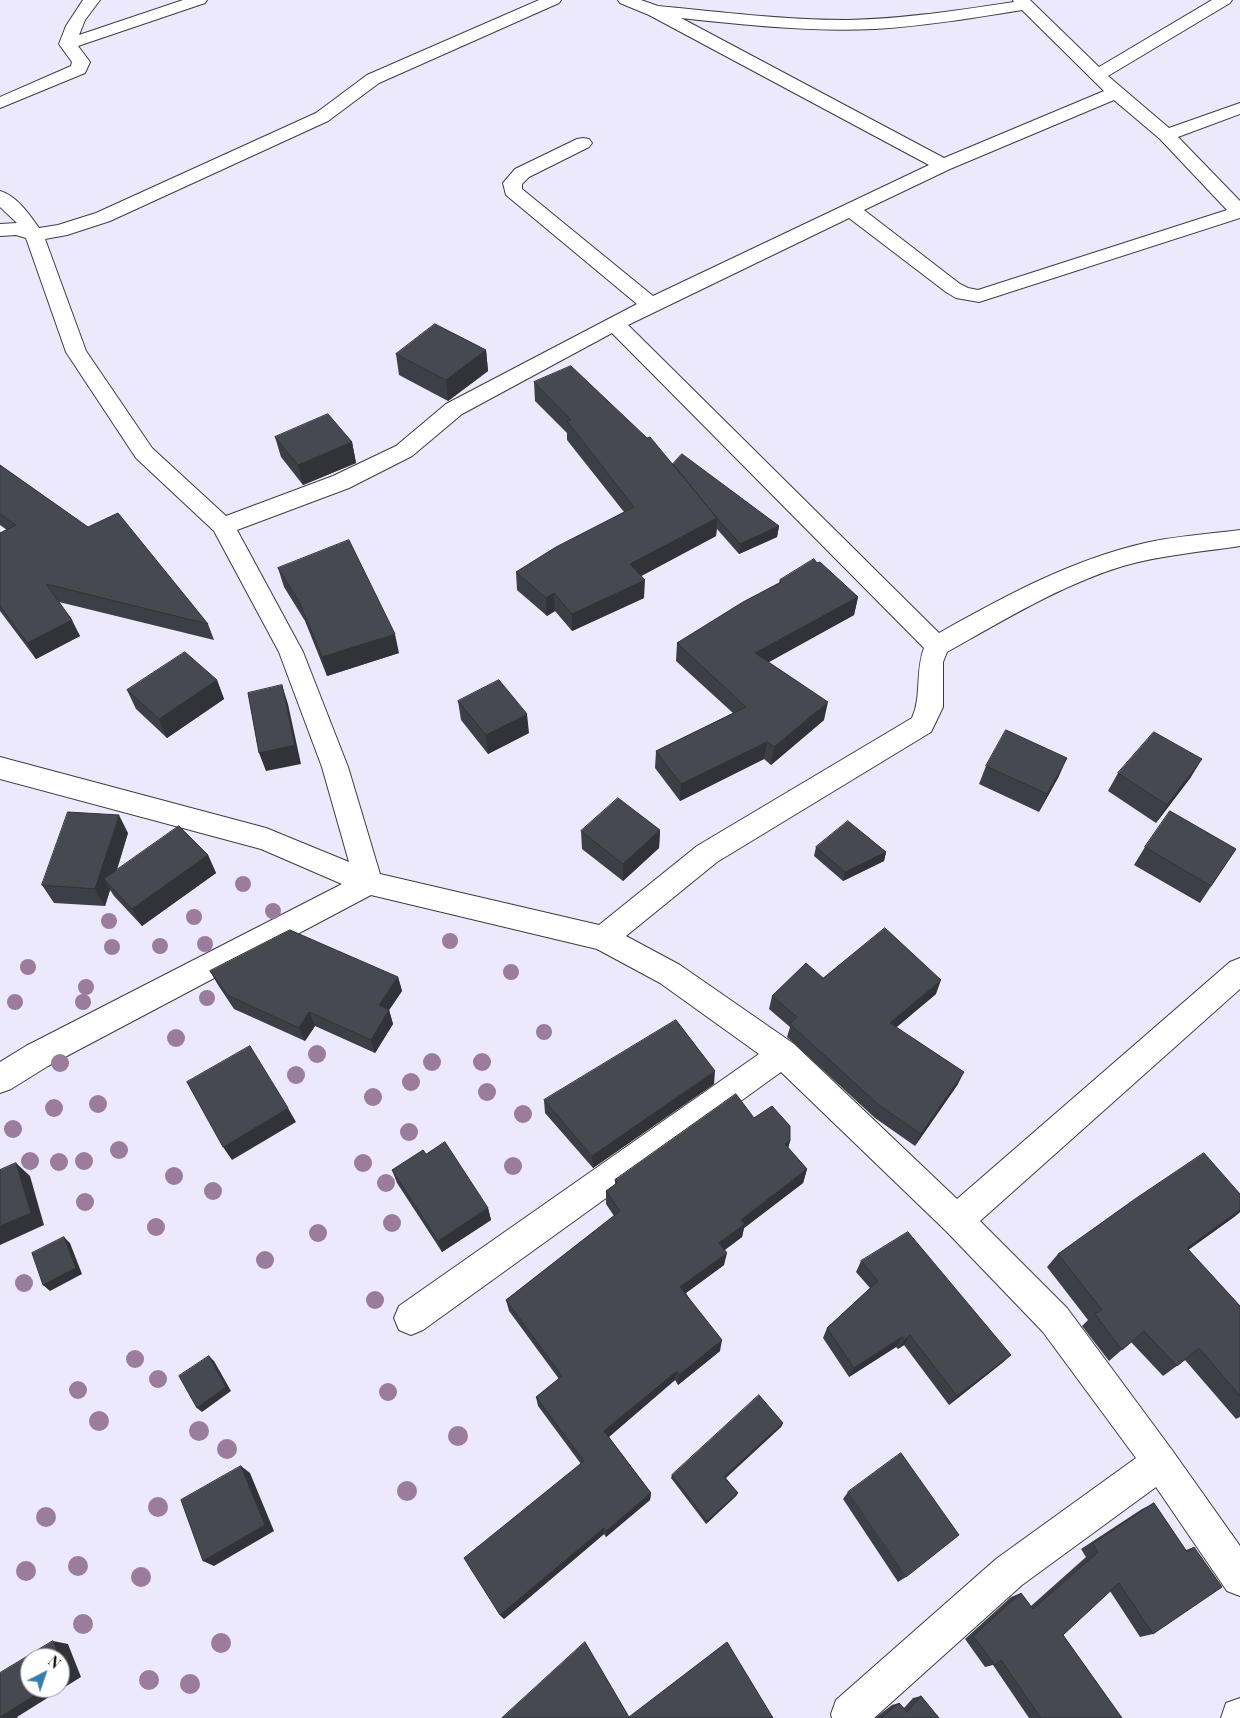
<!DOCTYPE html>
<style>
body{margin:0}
#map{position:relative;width:1240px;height:1718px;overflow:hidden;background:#ece9fd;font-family:"Playfair Display",serif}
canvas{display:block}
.north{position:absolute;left:20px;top:1648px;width:50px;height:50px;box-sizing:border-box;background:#fff;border:1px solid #9d9d9d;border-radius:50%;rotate:41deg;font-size:14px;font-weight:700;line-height:20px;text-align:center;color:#0a0a0a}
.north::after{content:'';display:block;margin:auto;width:18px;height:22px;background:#3281aa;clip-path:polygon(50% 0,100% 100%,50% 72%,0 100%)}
</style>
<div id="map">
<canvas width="1240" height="1718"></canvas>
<div class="north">N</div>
</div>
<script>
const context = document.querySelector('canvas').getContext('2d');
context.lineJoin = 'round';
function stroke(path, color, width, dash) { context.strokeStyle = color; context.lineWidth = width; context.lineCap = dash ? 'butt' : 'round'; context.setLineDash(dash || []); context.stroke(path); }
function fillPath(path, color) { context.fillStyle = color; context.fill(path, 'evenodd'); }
const minor = new Path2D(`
 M 83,0 L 100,0 L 85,20 L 79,35 L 183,0 L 207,0 L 205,3 L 78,46 L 90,62 L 85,73 L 0,108 L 0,97 L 71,66 L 72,62 L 59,44 L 66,26 Z
 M 539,0 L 561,0 L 559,3 L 379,83 L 328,121 L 110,221 L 67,235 L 45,239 L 86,351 L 152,448 L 226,516 L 333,476 L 396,446 L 446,404 L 637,304 L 506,195 L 503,183 L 515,169 L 577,139 L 583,138 L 589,139 L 592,143 L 589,147 L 529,177 L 522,184 L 522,189 L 653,296 L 929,165 L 649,15 L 620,3 L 618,0 L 641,0 L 658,6 C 721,12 784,20 848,20 C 903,19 959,10 1014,2 L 1013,0 L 1030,0 L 1099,67 L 1212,0 L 1232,0 L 1230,3 L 1108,76 L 1169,128 L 1240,103 L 1240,114 L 1178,137 L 1240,201 L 1240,218 L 979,302 L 956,298 L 946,292 L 849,218 L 628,325 L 939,633 C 1005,596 1071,560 1145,543 C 1176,536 1209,534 1240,530 L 1240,546 C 1201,552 1161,555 1123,566 C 1061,585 1004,620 947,652 L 943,662 L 943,707 L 931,732 L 717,862 L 626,936 L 680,965 L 794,1044 L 957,1199 L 1230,962 L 1240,958 L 1240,989 L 980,1221 L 1067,1308 L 1172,1450 L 1240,1546 L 1240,1596 L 1227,1591 L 1156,1487 L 1022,1585 L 874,1718 L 832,1718 L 831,1714 L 836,1700 L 996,1559 L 1136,1458 L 1043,1332 L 946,1231 L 781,1072 L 423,1330 L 411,1335 L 399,1330 L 394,1318 L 399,1306 L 759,1054 L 660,983 L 597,949 L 371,895 L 48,1066 L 11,1089 L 0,1093 L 0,1062 L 26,1046 L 342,884 L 261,849 L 0,779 L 0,757 L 266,828 L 349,862 L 322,767 L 279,652 L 214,531 L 136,458 L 66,352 L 26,238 L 16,235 L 0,236 L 0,224 L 17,223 L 0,207 L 0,191 C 17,196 29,214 39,228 L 58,225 L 96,213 L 316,113 L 367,75 ZM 1022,10 L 1104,91 L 944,158 L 681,18 C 746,25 810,32 875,29 C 924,26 973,18 1022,10 ZM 1114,100 L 1160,139 L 1227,210 L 978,290 L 968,288 L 960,284 L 864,210 L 950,169 ZM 612,333 L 924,648 C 915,672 922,696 912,718 L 697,846 L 599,925 L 380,874 L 348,767 L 303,652 L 237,530 L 349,488 L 412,456 L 462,414 Z
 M 1240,1698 L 1240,1718 L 1221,1718 L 1226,1703 Z`);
const trees = [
 [243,884,8],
 [273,911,8],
 [194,917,8],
 [109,921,8],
 [450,941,8],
 [205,944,8],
 [160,946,8],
 [112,947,8],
 [28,967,8],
 [511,972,8],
 [86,987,8],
 [207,998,8],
 [15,1002,8],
 [83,1002,8],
 [544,1032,8],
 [176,1038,9],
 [317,1054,9],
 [432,1062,9],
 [482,1062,9],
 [60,1063,9],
 [296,1075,9],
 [411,1082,9],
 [487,1092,9],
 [373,1097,9],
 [98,1104,9],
 [54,1108,9],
 [523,1114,9],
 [13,1129,9],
 [409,1132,9],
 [119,1150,9],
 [30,1161,9],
 [84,1161,9],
 [59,1162,9],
 [363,1163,9],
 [513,1166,9],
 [174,1176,9],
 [386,1183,9],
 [213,1191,9],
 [85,1202,9],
 [392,1223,9],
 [156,1227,9],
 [318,1233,9],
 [265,1260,9],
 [24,1283,9],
 [375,1300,9],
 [135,1359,9],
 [158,1379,9],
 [78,1390,9],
 [388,1392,9],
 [99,1421,10],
 [199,1431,10],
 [458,1436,10],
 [227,1449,10],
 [407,1491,10],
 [158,1507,10],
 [46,1517,10],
 [78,1566,10],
 [26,1571,10],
 [141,1577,10],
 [83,1624,10],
 [221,1643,10],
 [149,1680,10],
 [190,1684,10]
];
const wall = new Path2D(`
 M 486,350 L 488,371 L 448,401 L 399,375 L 396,354 Z
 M 534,382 L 779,526 L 777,537 L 739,554 L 717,529 L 716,536 L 641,576 L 644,598 L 572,631 L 555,611 L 547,616 L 517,590 L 516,572 L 624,512 L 567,440 L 567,433 L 535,401 Z
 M 275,437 L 352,442 L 356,463 L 303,485 L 281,457 Z
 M 0,465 L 208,624 L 214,640 L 59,602 L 80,636 L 36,659 L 0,611 L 0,533 L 7,530 L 0,525 Z
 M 817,563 L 858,597 L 854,615 L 768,662 L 824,720 L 771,765 L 764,759 L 680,801 L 655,768 L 656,751 L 733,713 L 676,661 L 677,643 L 779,583 L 780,580 Z
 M 278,568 L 399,653 L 327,676 L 305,621 L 284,587 Z
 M 217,680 L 224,699 L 167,738 L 136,709 L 127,690 Z
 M 458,701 L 529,733 L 488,754 L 461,720 Z
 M 986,766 L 1059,776 L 1039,812 L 979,784 Z
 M 1118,773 L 1191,777 L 1156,823 L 1108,791 Z
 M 660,830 L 659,848 L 623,881 L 582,849 L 581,831 Z
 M 128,833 L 117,870 L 208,855 L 216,873 L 142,926 L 114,896 L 110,890 L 105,906 L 54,903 L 42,885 Z
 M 816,847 L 886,852 L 884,861 L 843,881 L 814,856 Z
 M 1145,847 L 1236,849 L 1200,903 L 1134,865 Z
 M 210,971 L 398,977 L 402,991 L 389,1010 L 393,1024 L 375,1053 L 315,1026 L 305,1041 L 234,1009 L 218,985 Z
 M 823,978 L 936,994 L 896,1027 L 958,1084 L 915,1146 L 875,1118 L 787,1037 L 790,1027 L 769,1009 L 772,996 Z
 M 714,1084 L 593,1168 L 545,1113 L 544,1100 Z
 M 754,1118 L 790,1141 L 788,1148 L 807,1169 L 803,1183 L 744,1228 L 742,1237 L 725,1250 L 724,1265 L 686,1293 L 720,1351 L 678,1385 L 675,1380 L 609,1437 L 651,1493 L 650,1500 L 606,1537 L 604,1534 L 504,1619 L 500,1615 L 581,1464 L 538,1406 L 536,1397 L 559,1379 L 509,1311 L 506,1300 L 614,1216 L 606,1204 L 606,1191 L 615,1185 L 615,1180 Z
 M 426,1154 L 488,1208 L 491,1220 L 442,1252 L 397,1183 L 392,1170 Z
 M 1240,1194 L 1240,1212 L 1234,1217 L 1188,1250 L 1240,1306 L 1240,1417 L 1236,1419 L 1185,1360 L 1163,1376 L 1131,1342 L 1109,1361 L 1082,1326 L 1088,1320 L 1047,1267 L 1058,1254 Z
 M 861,1261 L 1011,1355 L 1002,1363 L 949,1405 L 904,1345 L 898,1349 L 896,1347 L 849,1377 L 823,1338 L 827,1328 L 870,1288 L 856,1272 Z
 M 783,1423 L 781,1427 L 726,1478 L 738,1493 L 736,1496 L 706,1524 L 671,1478 L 672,1475 Z
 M 848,1492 L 906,1577 L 898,1582 L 843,1499 Z
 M 1154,1503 L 1186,1550 L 1194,1547 L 1153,1634 L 1140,1637 L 1110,1591 L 1063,1635 L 1122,1718 L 1029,1718 L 993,1665 L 985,1667 L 965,1639 L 1011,1597 L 1021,1593 L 1031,1606 L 1086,1557 L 1081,1549 L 1142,1509 Z
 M 921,1696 L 939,1718 L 875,1718 L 892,1705 L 899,1703 L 904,1708 L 913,1698 Z`);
const shadedWall = new Path2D(`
 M 486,350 L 488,371 L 448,401 L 446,380 Z
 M 352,442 L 356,463 L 303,485 L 298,465 Z
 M 717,518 L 716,536 L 630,582 L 630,564 Z
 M 779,526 L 777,537 L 739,554 L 740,544 Z
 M 645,580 L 644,598 L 572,631 L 572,614 Z
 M 554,593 L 555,611 L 547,616 L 546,598 Z
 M 858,597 L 854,615 L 753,671 L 755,653 Z
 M 72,620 L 80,636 L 36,659 L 27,643 Z
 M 395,634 L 399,653 L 327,676 L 322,657 Z
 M 217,680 L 224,699 L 167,738 L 159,719 Z
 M 282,685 L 288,704 L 301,764 L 266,771 L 259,753 Z
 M 828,702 L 824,720 L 771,765 L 774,747 Z
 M 527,714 L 529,733 L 488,754 L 486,735 Z
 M 767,742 L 764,759 L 680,801 L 681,784 Z
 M 1067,758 L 1059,776 L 1039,812 L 1047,794 Z
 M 1202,759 L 1191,777 L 1156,823 L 1167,805 Z
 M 119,815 L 128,833 L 111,887 L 104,879 L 110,890 L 105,906 L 95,889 Z
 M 660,830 L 659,848 L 623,881 L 623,864 Z
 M 886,852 L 884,861 L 843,881 L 845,872 Z
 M 208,855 L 216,873 L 142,926 L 132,909 Z
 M 398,977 L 402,991 L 383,1019 L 379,1005 Z
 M 941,980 L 936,994 L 885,1037 L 890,1023 Z
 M 389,1010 L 393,1024 L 375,1053 L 371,1040 Z
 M 309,1012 L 315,1026 L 305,1041 L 299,1028 Z
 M 715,1071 L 714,1084 L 593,1168 L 592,1156 Z
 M 964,1072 L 958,1084 L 915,1146 L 921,1134 Z
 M 288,1108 L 296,1122 L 232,1160 L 223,1147 Z
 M 790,1141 L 786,1155 L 785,1144 Z
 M 16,1163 L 30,1176 L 44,1225 L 0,1245 L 0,1226 Z
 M 807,1169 L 803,1183 L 744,1228 L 742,1237 L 717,1255 L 719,1243 L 741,1220 Z
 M 488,1208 L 491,1220 L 442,1252 L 438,1241 Z
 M 1240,1210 L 1240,1212 L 1234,1217 L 1173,1261 L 1187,1248 Z
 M 64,1237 L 70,1243 L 82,1274 L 50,1291 L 43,1285 Z
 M 727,1253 L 724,1265 L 679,1298 L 680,1287 Z
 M 910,1335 L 904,1345 L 898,1349 L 905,1340 Z
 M 902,1337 L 896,1347 L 849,1377 L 854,1368 Z
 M 722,1340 L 720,1351 L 678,1385 L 679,1375 Z
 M 1011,1355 L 1002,1363 L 949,1405 L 957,1396 Z
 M 209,1356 L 214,1361 L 231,1391 L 202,1412 L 197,1408 Z
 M 677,1371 L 675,1380 L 605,1440 L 604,1431 Z
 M 783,1423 L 781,1427 L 723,1480 L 724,1477 Z
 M 241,1466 L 250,1473 L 274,1531 L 214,1566 L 203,1561 Z
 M 651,1493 L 650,1500 L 606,1537 L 606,1531 Z
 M 738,1493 L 736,1496 L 706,1524 L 707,1521 Z
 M 604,1528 L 604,1534 L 504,1619 L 500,1615 Z
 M 53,1641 L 68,1644 L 81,1677 L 17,1717 L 18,1718 L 3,1718 L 1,1716 L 46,1688 L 60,1688 L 60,1679 Z`);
const building = new Path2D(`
 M 435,324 L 486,350 L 446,380 L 396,354 Z
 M 571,366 L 647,438 L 650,437 L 717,518 L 630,564 L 645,580 L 572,614 L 554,593 L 546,598 L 516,572 L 556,547 L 634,507 L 567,421 L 571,420 L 534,382 Z
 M 328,414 L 352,442 L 298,465 L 275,437 Z
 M 682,454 L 779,526 L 740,544 L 716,517 L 673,464 Z
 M 0,465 L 88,527 L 118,513 L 208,624 L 46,584 L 72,620 L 27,643 L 0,606 L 0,533 L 16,525 L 0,514 Z
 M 349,540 L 395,634 L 322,657 L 299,601 L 278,568 Z
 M 814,559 L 817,563 L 820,562 L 858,597 L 755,653 L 828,702 L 774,747 L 767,742 L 681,784 L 656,751 L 746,707 L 677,643 L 743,602 L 781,582 L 780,580 Z
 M 185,652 L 217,680 L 159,719 L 127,690 Z
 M 499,680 L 527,714 L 486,735 L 458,701 Z
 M 282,685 L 295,745 L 259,753 L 248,693 Z
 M 1006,730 L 1067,758 L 1047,794 L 986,766 Z
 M 1154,732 L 1202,759 L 1167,805 L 1118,773 Z
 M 618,798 L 660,830 L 623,864 L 581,831 Z
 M 1170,811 L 1236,849 L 1211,886 L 1145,847 Z
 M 68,812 L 119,815 L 95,889 L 42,885 Z
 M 848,821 L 886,852 L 845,872 L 816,847 Z
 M 179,826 L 208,855 L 132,909 L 104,879 Z
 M 885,928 L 941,980 L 890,1023 L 964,1072 L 921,1134 L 880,1106 L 790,1024 L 797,1017 L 772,996 L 806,963 L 823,978 Z
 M 290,930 L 398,977 L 379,1005 L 389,1010 L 371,1040 L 309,1012 L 299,1028 L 227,995 L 210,971 Z
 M 676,1020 L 715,1071 L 592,1156 L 544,1100 Z
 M 250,1046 L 288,1108 L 223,1147 L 187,1082 Z
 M 736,1094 L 754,1118 L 772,1106 L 790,1126 L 790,1141 L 785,1144 L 807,1169 L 741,1220 L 745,1224 L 719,1243 L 727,1253 L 680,1287 L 722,1340 L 679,1375 L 677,1371 L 604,1431 L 651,1493 L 606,1531 L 604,1528 L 500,1615 L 464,1558 L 584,1461 L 536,1397 L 562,1376 L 506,1300 L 620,1211 L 606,1191 L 617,1183 L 615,1180 Z
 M 445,1142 L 488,1208 L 438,1241 L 392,1170 L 423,1150 L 426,1154 Z
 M 1204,1153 L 1240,1194 L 1240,1210 L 1187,1248 L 1240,1306 L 1240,1396 L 1199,1348 L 1177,1366 L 1144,1331 L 1122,1350 L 1095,1314 L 1102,1310 L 1058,1254 L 1135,1199 Z
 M 16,1163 L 31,1213 L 0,1226 L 0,1170 Z
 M 908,1232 L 1011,1355 L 957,1396 L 910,1335 L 905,1340 L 902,1337 L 854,1368 L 827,1328 L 878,1281 L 861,1261 Z
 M 64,1237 L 76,1268 L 43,1285 L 32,1253 Z
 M 209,1356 L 226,1387 L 197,1408 L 179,1376 Z
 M 759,1395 L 783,1423 L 724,1477 L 738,1493 L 707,1521 L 672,1475 Z
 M 901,1453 L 959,1535 L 906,1577 L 848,1492 Z
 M 241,1466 L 265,1525 L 203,1561 L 181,1500 Z
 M 1154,1503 L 1187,1552 L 1194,1547 L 1222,1587 L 1153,1634 L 1119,1583 L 1063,1635 L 1122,1718 L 1041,1718 L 1001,1660 L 995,1665 L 973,1636 L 1021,1593 L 1033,1609 L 1098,1552 L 1093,1544 Z
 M 53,1641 L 67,1674 L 60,1679 L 60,1658 L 30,1658 L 30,1688 L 46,1688 L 1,1716 L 3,1718 L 0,1718 L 0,1673 Z
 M 585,1642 L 629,1717 L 727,1642 L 773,1718 L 502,1718 Z
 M 921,1696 L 939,1718 L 881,1718 L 899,1703 L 907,1712 Z`);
stroke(minor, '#3d3d3d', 2);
fillPath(minor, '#fff');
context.fillStyle = '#9b7c9d';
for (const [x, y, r] of trees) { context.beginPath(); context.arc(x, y, r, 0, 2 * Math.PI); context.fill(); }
fillPath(wall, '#3d3f46');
fillPath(shadedWall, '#323339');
fillPath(building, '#474951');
stroke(building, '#323339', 1);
</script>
